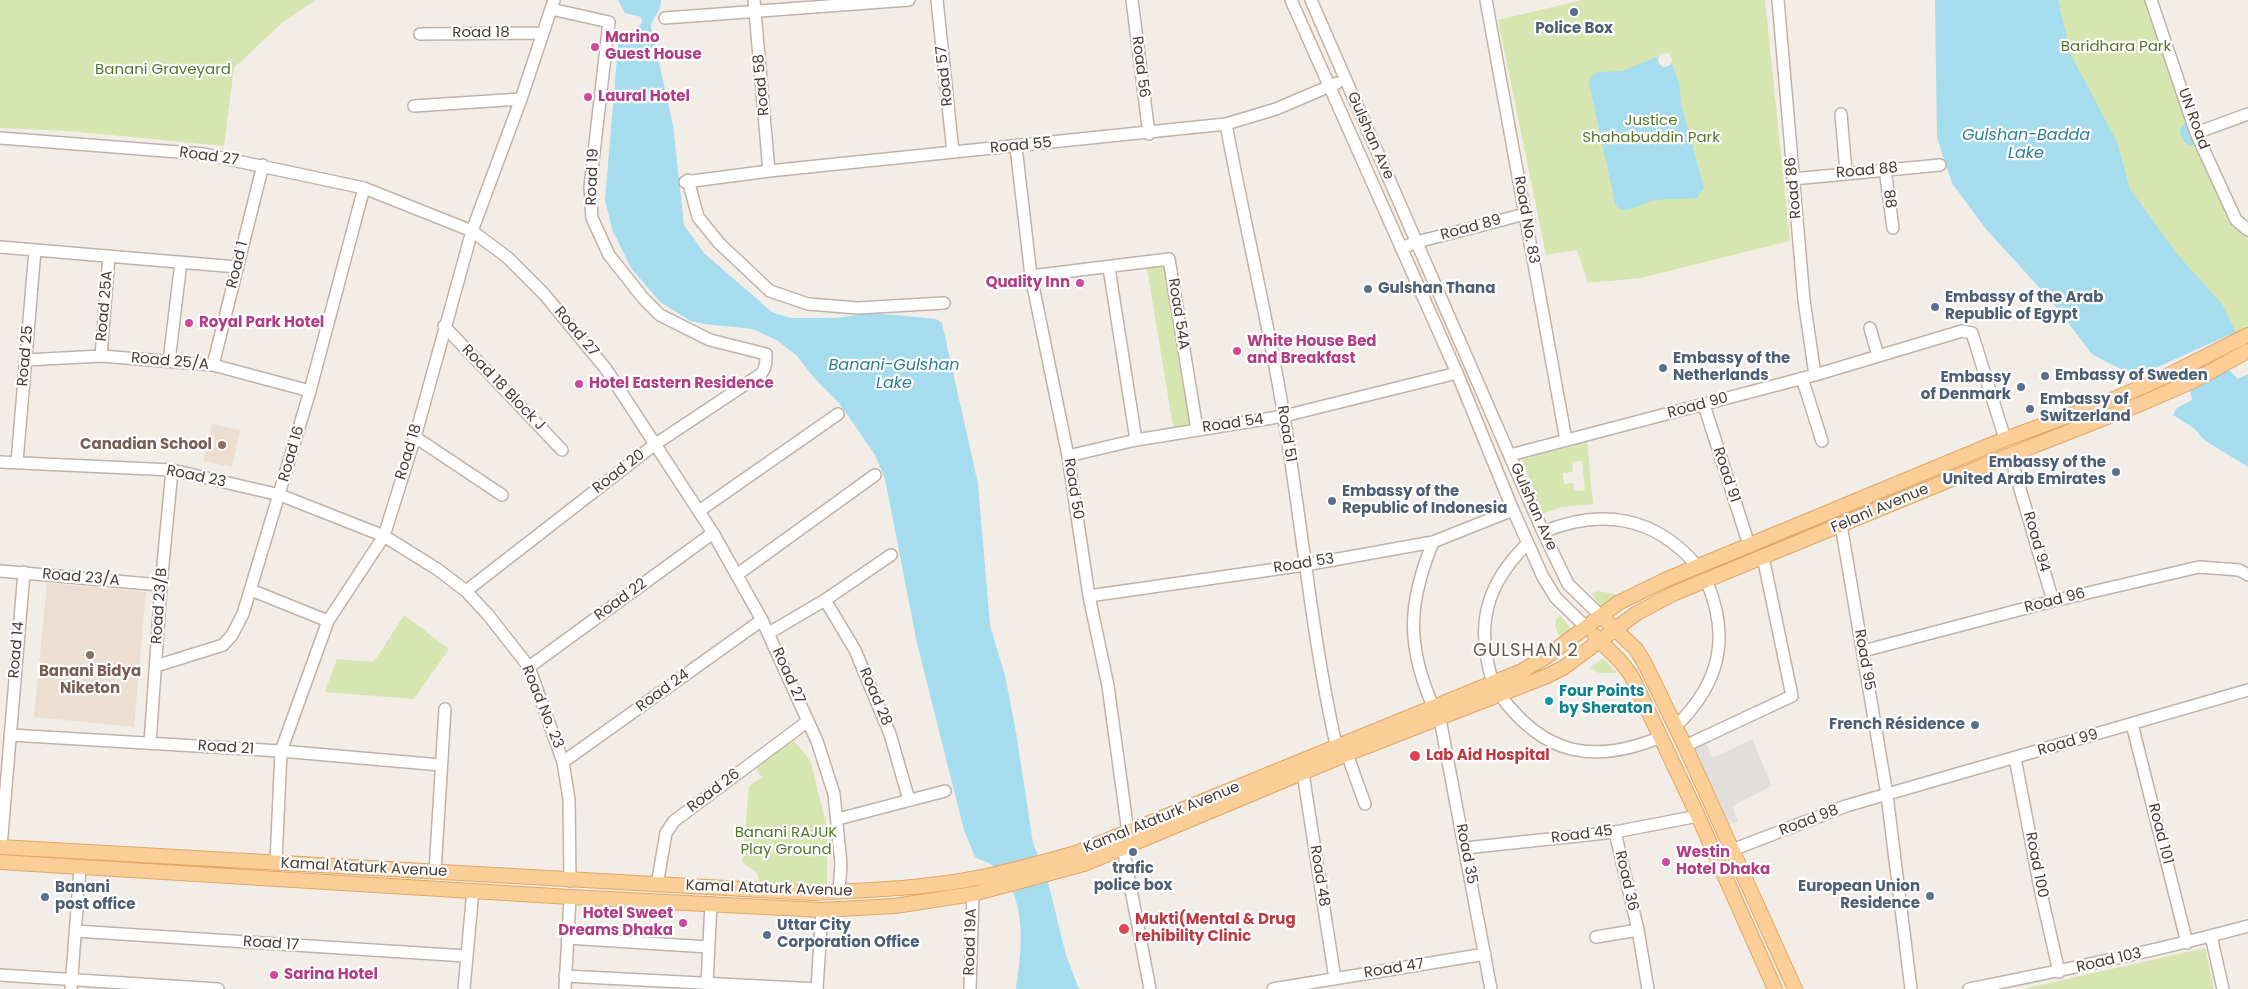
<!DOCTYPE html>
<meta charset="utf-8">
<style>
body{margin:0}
canvas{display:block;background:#f3ede7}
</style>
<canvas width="2248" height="989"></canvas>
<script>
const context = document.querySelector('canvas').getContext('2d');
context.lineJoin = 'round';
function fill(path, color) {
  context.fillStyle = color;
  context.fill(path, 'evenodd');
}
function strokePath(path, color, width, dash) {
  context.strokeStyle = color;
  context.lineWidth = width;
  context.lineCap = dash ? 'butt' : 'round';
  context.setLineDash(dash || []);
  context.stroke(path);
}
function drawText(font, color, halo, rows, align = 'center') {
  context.font = font + ' Poppins,sans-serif';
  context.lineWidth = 4.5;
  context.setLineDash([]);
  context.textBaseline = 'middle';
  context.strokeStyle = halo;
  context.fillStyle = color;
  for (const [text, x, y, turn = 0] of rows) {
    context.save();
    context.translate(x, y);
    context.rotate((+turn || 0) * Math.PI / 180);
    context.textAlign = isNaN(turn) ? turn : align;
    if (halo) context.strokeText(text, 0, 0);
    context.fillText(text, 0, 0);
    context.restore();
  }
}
fill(new Path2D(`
 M212,424L240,430L232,467L203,461Z
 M47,583L146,592L134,727L34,717Z`), '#ecdfd1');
fill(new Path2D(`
 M0,0H315L282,23L234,68L224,146L68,131L0,128Z
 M1582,0H1765L1790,241L1641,278L1588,283L1577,250L1546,255L1498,20Z
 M2056,0H2148L2193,135L2248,235V328L2235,335L2221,308L2176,257L2130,189L2070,58Z
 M1169,259L1197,429L1174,433L1146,262Z
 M1587,441L1593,504L1561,507L1543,514L1522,459ZM1582,461L1585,490L1574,491L1573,483L1564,484L1563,473L1573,472L1572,462Z
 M1598,591L1620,595L1602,608L1592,594Z
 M404,615L449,649L414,699L325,692L337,659L374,662Z
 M1560,615L1572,630L1560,639L1555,625L1556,619Z
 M1603,658L1617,673H1599L1590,668Z
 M794,741L810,760L827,827V886L759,884L758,874L742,862L749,786L762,777L754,767Z
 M2205,948L2214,989H2022Z`), '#d7e6b1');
fill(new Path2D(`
 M1752,739L1772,786L1732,806L1738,821L1726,826L1690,747L1706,743L1713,758Z`), '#e1dedc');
fill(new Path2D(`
 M618,0H661C661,13 652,17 651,27L673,125L684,225L704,253L772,312L790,318H836L873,313L936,319L942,323L978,484L990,625L1005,676L1016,732L1033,843L1048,882L1066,955L1079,989H1016C1022,948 1029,894 992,865C987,861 980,861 975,857L964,830L917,643L885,479L875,455L840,404L815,379L797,356L778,341L753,329L704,324L691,321L660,302L631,268L612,229L605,200L618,46C622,32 637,33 642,22L641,17L625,13Z
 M1935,0H2058L2071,55L2117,142L2130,189L2177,254L2222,304L2236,332L2135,377L2092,354L2048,297L1985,228L1952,183L1937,138Z
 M1662,55L1670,58L1679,83L1681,104L1704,188L1697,198C1679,200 1667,197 1649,202C1640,205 1627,214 1618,208C1614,204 1613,194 1612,189L1589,83L1591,77L1598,72L1622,71Z
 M2189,119L2197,146C2186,146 2180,140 2180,129Z
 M2229,370L2238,379L2248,374V467L2204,440L2195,429L2173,415L2177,408L2192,400L2190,390Z`), '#a5ddee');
fill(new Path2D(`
 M1658 60a7 7 0 1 1 14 0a7 7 0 1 1-14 0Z`), '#f3ede7');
const minor = new Path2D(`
 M754,0L769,171
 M937,0L953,152
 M1132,0L1149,134
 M1291,0L1457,373L1513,510L1543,577L1556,598L1586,627
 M1311,0L1543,532L1568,584L1601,616
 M1486,0L1566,440
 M1778,0L1804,300L1815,375
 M2151,0L2196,133L2236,220L2248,230
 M665,18L909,0
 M420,34L543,33
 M414,106L521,99
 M1841,114L1846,172
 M1226,124C1244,222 1268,319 1284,417C1302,526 1312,637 1336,745
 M2196,133L2248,114
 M0,138L204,154L364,188L472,231L507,257L544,294L606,369L713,533L762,620L817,741L834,794L841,864L839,892
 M1016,147L1031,276L1068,456L1089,596L1108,686L1128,832
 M1885,169L1893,228
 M1793,179L1940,165
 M688,180L698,217L719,243L770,291L808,304L858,308L944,303
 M685,182L769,171L1226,124L1276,109L1337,83
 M0,247L237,267
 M1401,248L1417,242L1525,214
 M1109,268L1136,440
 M1031,276L1169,259L1197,429
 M444,326L562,450
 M1870,328L1878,356
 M101,356L109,256
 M26,360L101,356L213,365L310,391
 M169,361L181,262
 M213,365L263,165
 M1802,378L1822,441
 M1704,405L1749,545
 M415,437L502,495
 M1510,455L1815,375L1962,331L1972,333L2005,439
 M2010,455L2053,601
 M1068,456L1136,440L1284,416L1457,373
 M0,462L172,470L280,495L384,536L437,569L466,591L489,616L529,667L563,762L569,799L570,881
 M17,462L35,250
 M699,511L838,414
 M1841,525L1887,795L1911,989
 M1543,532C1601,508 1655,516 1697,566
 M0,571L161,585
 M738,574L875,475
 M251,590L328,621
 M466,591L654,445L761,374C766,368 766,362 766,354L710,340L660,315L643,298L609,255L592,218L590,187L609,22L551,9
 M1089,596L1305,565L1433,542L1513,510
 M825,600L855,650L890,734L909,800
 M769,633L825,600L891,555
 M1863,651L2053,601L2199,567L2239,570L2248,575
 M156,666L223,645L232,635L243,614L310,391L364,188
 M529,667L713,533
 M1493,683C1475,626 1485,585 1528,543
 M1500,695C1544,755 1593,765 1661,737
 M1433,706C1406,645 1408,603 1433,542
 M1440,719L1491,989
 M2132,724L2187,943
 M1676,726C1720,683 1731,637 1706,580
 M10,735L281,751L441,765
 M150,743L161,585L172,470
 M1685,746L1792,696L1763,557
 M1347,754L1365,804
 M2015,758L2041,893L2059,972
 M563,762L762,620
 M1303,773L1335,979
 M838,819L945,791
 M1615,832L1638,930L1648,989
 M1,847L24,572
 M1123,848L1150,989
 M1465,848L1615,832L1698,816
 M1732,850L1846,806L2248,690
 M276,863L281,751L328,621L384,536L415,437L472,231L521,99L554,0
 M435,872L445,709
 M657,885L666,833L674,821L808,721
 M75,931L466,956
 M2211,936L2223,989
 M1596,937L1638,930
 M568,938L708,947
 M0,975L218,989
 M565,976L817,989
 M707,984L711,903
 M71,989L80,868
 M464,989L473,890
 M565,989L570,897
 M817,989L822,910
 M970,989L973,894
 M1273,989L1485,954
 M1969,989C2063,970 2156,951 2248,926`);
const major = new Path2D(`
 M1601,616L1636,649L1644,662L1685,746L1795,989
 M1595,636L1620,661L1631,675L1698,816L1775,989
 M0,847L814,893C865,890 915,889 966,880C1003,874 1040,863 1076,853L1522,671L1546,657L1618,603L1665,580L2005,439L2114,399L2171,374L2248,335
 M0,862L570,897L822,910L895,906L973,894L1084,864L1347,754L1547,676L1563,668L1637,613L1675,593L2010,455L2143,403L2193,381L2248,351`);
strokePath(minor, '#beb3aa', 14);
strokePath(major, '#e0a767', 16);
strokePath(minor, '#fff', 11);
strokePath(major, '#fbcd97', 14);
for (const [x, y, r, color] of [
 [1574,12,5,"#5c6f8a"],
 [595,47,5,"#d1479c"],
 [588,97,5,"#d1479c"],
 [1080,283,5,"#d1479c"],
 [1368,289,5,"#5c6f8a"],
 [1935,307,5,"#5c6f8a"],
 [189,323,5,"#d1479c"],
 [1237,351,5,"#d1479c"],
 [1663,368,5,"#5c6f8a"],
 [2045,376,5,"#5c6f8a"],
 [579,384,5,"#d1479c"],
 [2021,387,5,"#5c6f8a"],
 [2030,409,5,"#5c6f8a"],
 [222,445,5,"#8d6e63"],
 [2116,472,5,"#5c6f8a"],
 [1332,501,5,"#5c6f8a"],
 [90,655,5,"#8d6e63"],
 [1549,701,5,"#0f9aa8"],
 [1975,725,5,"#5c6f8a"],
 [1415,756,6,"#e0444e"],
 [1133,852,5,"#5c6f8a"],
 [1666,862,5,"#d1479c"],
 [1930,896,5,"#5c6f8a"],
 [45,897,5,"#5c6f8a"],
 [683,923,5,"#d1479c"],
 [1124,929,6,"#e0444e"],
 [767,935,5,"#5c6f8a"],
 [274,975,5,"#d1479c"]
]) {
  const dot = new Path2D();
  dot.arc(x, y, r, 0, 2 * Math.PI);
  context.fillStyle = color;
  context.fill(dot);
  strokePath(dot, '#fff', 2);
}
drawText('bold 15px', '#4e5e75', '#fff', [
 ["Police Box",1574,29,"center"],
 ["Gulshan Thana",1378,289],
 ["Embassy of the Arab",1945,298],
 ["Republic of Egypt",1945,315],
 ["Embassy of the",1673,359],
 ["Netherlands",1673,376],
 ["Embassy of Sweden",2055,376],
 ["Embassy",2011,378,"right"],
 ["of Denmark",2011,395,"right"],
 ["Embassy of",2040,400],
 ["Switzerland",2040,417],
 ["Embassy of the",2106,463,"right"],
 ["United Arab Emirates",2106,480,"right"],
 ["Embassy of the",1342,492],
 ["Republic of Indonesia",1342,509],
 ["French Résidence",1965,725,"right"],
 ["trafic",1133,869,"center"],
 ["police box",1133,886,"center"],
 ["European Union",1920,887,"right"],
 ["Residence",1920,904,"right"],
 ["Banani",55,888],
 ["post office",55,905],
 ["Uttar City",777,926],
 ["Corporation Office",777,943]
], 'left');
drawText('15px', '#463d36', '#fff', [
 ["Road 18",481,33],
 ["Road 56",1140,67,83],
 ["Road 57",945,76,-96],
 ["Road 58",762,85,-95],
 ["UN Road",2193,119,70],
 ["Gulshan Ave",1370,136,66],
 ["Road 55",1021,146,-5],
 ["Road 27",209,157,8],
 ["Road 88",1867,171,-5],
 ["Road 19",593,177,-88],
 ["Road 86",1794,188,-95],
 ["88",1889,199,82],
 ["Road No. 83",1526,220,80],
 ["Road 89",1471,228,-15],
 ["Road 1",238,265,-76],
 ["Road 25A",105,306,-85],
 ["Road 54A",1178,314,81],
 ["Road 27",576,332,50],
 ["Road 25",26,356,-85],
 ["Road 25/A",170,362,5],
 ["Road 18 Block J",503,388,46],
 ["Road 90",1698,406,-15],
 ["Road 54",1233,424,-8],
 ["Road 51",1286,434,81],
 ["Road 18",409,452,-73],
 ["Road 16",292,454,-74],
 ["Road 20",619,472,-38],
 ["Road 91",1726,475,72],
 ["Road 23",196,477,12],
 ["Road 50",1073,489,81],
 ["Gulshan Ave",1533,507,66],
 ["Felani Avenue",1880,509,-23],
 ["Road 94",2036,542,74],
 ["Road 53",1304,564,-9],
 ["Road 23/A",81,578,5],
 ["Road 22",621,600,-36],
 ["Road 96",2055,601,-14],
 ["Road 23/B",160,606,-86],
 ["Road 14",17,650,-85],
 ["Road 95",1864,660,80],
 ["Road 27",788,676,66],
 ["Road 24",663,691,-36],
 ["Road 28",875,697,67],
 ["Road No. 23",542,707,68],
 ["Road 99",2068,743,-16],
 ["Road 21",226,748,4],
 ["Road 26",714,791,-37],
 ["Kamal Ataturk Avenue",1162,818,-22],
 ["Road 98",1809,821,-21],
 ["Road 101",2160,834,76],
 ["Road 45",1582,835,-7],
 ["Road 35",1466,854,79],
 ["Road 100",2036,865,79],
 ["Kamal Ataturk Avenue",364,868,3],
 ["Road 48",1319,876,81],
 ["Road 36",1626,881,77],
 ["Kamal Ataturk Avenue",769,889,2],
 ["Road 19A",971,942,-88],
 ["Road 17",271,944,4],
 ["Road 103",2109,961,-13],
 ["Road 47",1394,969,-9]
]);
drawText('bold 15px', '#b23c85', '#fff', [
 ["Marino",605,38],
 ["Guest House",605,55],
 ["Laural Hotel",598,97],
 ["Quality Inn",1070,283,"right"],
 ["Royal Park Hotel",199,323],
 ["White House Bed",1247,342],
 ["and Breakfast",1247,359],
 ["Hotel Eastern Residence",589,384],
 ["Westin",1676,853],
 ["Hotel Dhaka",1676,870],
 ["Hotel Sweet",673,914,"right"],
 ["Dreams Dhaka",673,931,"right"],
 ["Sarina Hotel",284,975]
], 'left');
drawText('15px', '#54762b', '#fff', [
 ["Baridhara Park",2116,47],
 ["Banani Graveyard",163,70],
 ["Justice",1651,121],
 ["Shahabuddin Park",1651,138],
 ["Banani RAJUK",786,833],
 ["Play Ground",786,850]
]);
drawText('bold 15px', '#785e54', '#fff', [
 ["Canadian School",212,445],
 ["Banani Bidya",90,672,"center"],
 ["Niketon",90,689,"center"]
], 'right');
drawText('bold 15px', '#0d838f', '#fff', [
 ["Four Points",1559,692],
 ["by Sheraton",1559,709]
], 'left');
drawText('bold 15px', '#be3a42', '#fff', [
 ["Lab Aid Hospital",1426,756],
 ["Mukti(Mental & Drug",1135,920],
 ["rehibility Clinic",1135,937]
], 'left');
drawText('italic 16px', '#2d7d97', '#fff', [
 ["Gulshan-Badda",2026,136],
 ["Lake",2026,154],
 ["Banani-Gulshan",894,366],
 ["Lake",894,384]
]);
context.letterSpacing = '1px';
drawText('18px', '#68594e', '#fff', [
 ["GULSHAN 2",1526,651]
]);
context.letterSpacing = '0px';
</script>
